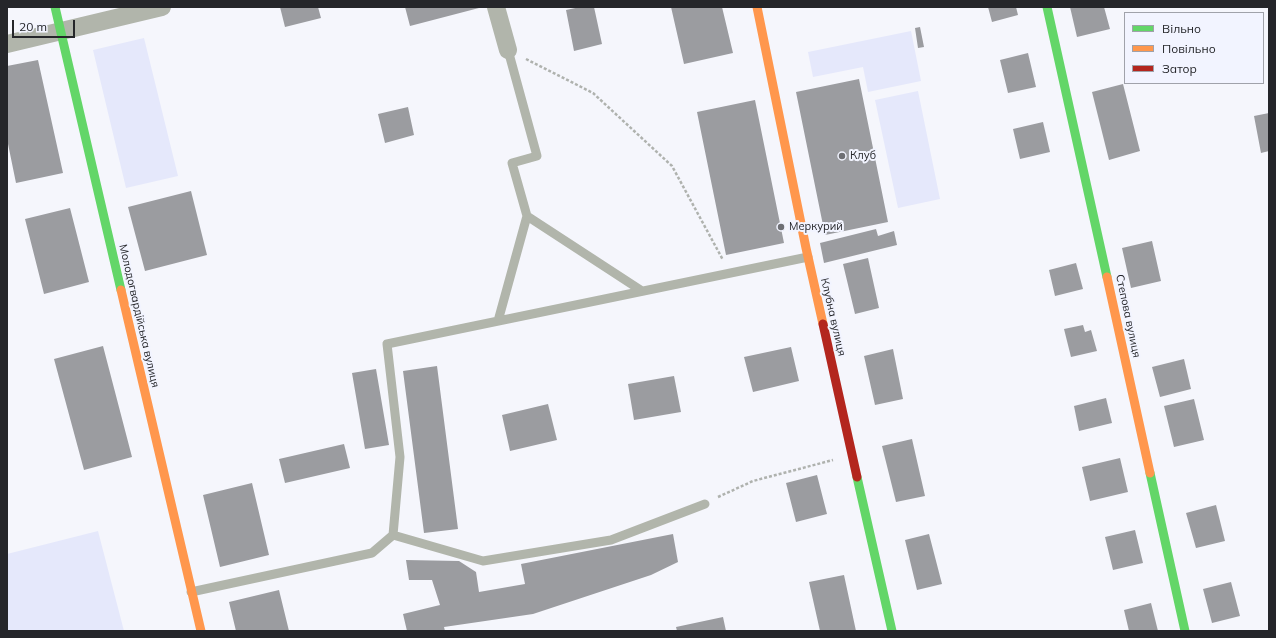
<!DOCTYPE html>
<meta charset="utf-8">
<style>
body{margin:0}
#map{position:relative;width:1276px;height:638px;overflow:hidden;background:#f5f6fc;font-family:Mulish,sans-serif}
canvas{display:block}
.frame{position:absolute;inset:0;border:8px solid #25262a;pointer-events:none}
.legend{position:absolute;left:1124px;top:12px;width:140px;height:72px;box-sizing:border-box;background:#f2f4ff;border:1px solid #a0a2aa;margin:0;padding:5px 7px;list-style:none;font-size:12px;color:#25262a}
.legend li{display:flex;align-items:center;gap:8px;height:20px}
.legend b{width:20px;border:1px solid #a0a2aa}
.scale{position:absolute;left:12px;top:20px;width:63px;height:18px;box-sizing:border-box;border:2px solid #25262a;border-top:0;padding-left:5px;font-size:12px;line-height:14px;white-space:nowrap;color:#25262a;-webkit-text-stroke:3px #f2f4ff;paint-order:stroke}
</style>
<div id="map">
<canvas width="1276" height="638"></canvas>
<div class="frame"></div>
<ul class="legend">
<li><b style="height:5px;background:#63d668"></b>Вільно</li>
<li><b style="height:5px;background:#ff974d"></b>Повільно</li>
<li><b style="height:5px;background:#b3261e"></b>Затор</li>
</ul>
<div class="scale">20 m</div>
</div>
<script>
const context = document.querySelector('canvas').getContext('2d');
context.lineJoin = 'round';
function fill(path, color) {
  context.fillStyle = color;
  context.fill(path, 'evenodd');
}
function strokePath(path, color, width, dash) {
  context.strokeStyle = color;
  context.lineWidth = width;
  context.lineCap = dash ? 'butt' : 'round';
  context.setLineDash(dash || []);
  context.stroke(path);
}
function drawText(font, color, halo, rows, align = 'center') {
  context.font = font + ' Mulish,sans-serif';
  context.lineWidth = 4;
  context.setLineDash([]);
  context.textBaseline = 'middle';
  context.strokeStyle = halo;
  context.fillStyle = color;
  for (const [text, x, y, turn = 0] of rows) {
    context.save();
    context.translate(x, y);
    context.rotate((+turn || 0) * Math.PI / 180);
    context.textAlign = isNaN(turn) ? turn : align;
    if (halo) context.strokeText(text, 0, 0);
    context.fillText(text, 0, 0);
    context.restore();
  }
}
fill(new Path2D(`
 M911,31L921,81L868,92L863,67L813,77L808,52Z
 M144,38L178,176L126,188L93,50Z
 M918,91L940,199L898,208L875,100Z
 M98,531L124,631H7V554Z`), '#e5e8fb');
fill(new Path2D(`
 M280,7H318L321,18L285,27Z
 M405,7H479V8L410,26Z
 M580,7H594L602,44L574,51L566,10Z
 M671,7H722L733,53L684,64Z
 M988,7H1016L1018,15L992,22Z
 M1070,7H1104L1110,29L1077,37Z
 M920,27L924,47L918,48L915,28Z
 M1028,53L1036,87L1008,93L1000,60Z
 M38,60L63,173L16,183L7,139V66Z
 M859,79L888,222L825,235L796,92Z
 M1123,84L1140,151L1109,160L1092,92Z
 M755,100L784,243L726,255L697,112Z
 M408,107L414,135L385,143L378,114Z
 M1269,113V151L1261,153L1254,116Z
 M1043,122L1050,152L1020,159L1013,129Z
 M191,191L207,255L145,271L128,207Z
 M70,208L89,282L44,294L25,219Z
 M876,229L878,236L894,231L897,245L824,263L820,243Z
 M1152,241L1161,281L1131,288L1122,248Z
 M868,258L879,308L855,314L843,264Z
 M1076,263L1083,289L1055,296L1049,270Z
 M1083,325L1085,332L1091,330L1097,351L1071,357L1064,329Z
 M103,346L132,457L84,470L54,359Z
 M791,347L799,381L753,392L744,357Z
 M893,349L903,399L875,405L864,356Z
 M1184,359L1191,389L1160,397L1152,367Z
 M437,366L458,529L424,533L403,371Z
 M376,369L389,445L365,449L352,373Z
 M674,376L681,412L634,420L628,384Z
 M1106,398L1112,423L1079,431L1074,406Z
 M1194,399L1204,440L1174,447L1164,406Z
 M548,404L557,440L510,451L502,415Z
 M912,439L925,496L896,502L882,446Z
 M344,444L350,468L285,483L279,459Z
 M1120,458L1128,492L1090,501L1082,467Z
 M817,475L827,514L796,522L786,483Z
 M252,483L269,555L220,567L203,495Z
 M1216,505L1225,541L1196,548L1186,513Z
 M1135,530L1143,563L1113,570L1105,537Z
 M673,534L678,562L651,575L533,614L444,627L445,631H407L403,614L440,605L432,580H409L406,560L459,561L476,572L479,592L525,584L521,564Z
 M929,534L942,584L917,590L905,540Z
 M844,575L856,631H820L809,582Z
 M1231,582L1240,616L1212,623L1203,589Z
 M279,590L289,631H236L229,602Z
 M1151,603L1158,631H1129L1124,610Z
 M723,617L726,631H677L676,627Z`), '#9b9ca0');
strokePath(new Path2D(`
 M526,59L593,93L672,166L723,260
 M718,497L753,481L833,460`), '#afb2ae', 2.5, [3, 2]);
strokePath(new Path2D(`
 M527,216L642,291
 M498,321L527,216L512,163L537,156L508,50
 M393,535L400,457L387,344L808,257
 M191,592L372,553L393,535L483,561L611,540L705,504`), '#b1b5ab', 9);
strokePath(new Path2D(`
 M496,7L508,50
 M7,44L162,7`), '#b1b5ab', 18);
strokePath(new Path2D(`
 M55,7L121,290
 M1047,7L1107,277
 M1150,473L1185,631
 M857,477L892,631`), '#63d668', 9);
strokePath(new Path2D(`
 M757,7L806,248L823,324
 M1107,277L1150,473
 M121,290L201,631`), '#ff974d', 9);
strokePath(new Path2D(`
 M823,324L857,477`), '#b3261e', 9);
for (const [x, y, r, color] of [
 [842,156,4,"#6e6f74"],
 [781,227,4,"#6e6f74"]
]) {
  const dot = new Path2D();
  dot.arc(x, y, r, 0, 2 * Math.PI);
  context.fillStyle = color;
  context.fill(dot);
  strokePath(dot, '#f2f4ff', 1.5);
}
drawText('11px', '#25262a', '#f2f4ff', [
 ["Клуб",850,156],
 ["Меркурий",789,227]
], 'left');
drawText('11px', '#25262a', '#f2f4ff', [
 ["Молодогвардійська вулиця",139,316,77],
 ["Степова вулиця",1128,316,78],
 ["Клубна вулиця",833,317,77]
]);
</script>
